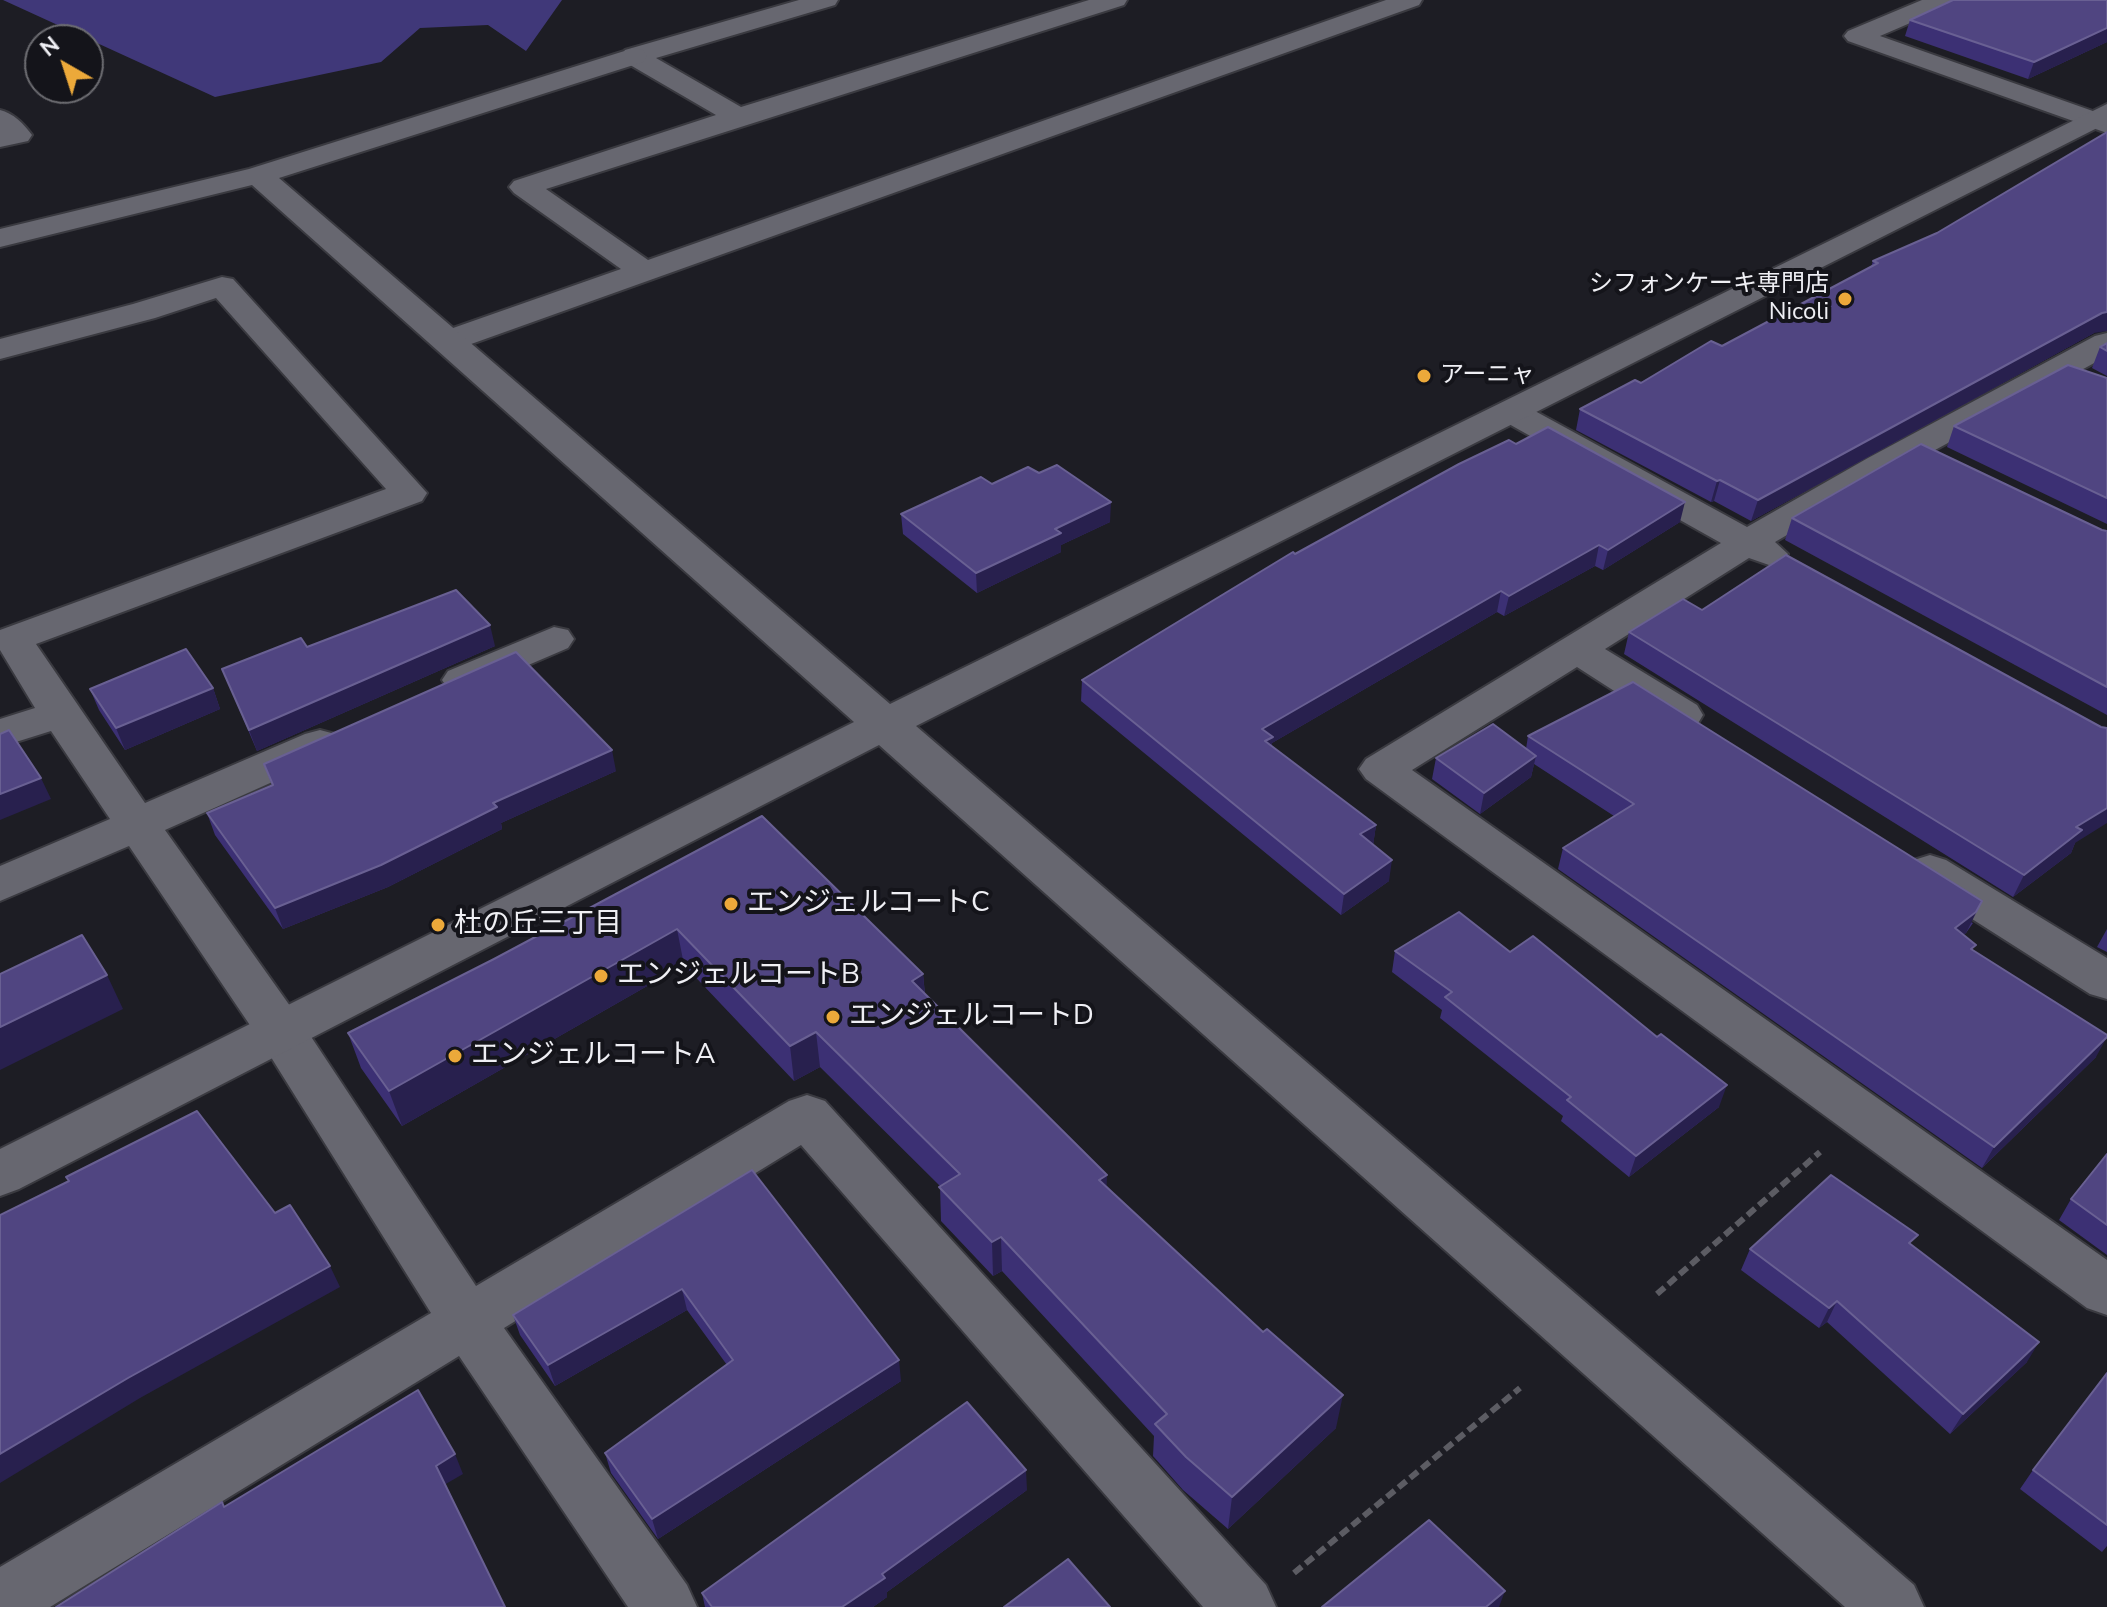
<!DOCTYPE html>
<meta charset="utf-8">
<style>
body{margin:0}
#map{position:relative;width:2107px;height:1607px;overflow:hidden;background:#1d1d24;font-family:"Nunito Sans",sans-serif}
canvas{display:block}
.north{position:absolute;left:24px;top:24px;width:80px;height:80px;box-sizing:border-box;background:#14141a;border:2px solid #6c6c71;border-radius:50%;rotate:321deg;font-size:22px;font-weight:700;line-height:32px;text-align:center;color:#efeff4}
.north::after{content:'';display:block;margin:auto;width:28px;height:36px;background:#eca93a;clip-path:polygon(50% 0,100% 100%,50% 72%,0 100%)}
</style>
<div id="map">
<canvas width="2107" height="1607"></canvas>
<div class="north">N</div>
</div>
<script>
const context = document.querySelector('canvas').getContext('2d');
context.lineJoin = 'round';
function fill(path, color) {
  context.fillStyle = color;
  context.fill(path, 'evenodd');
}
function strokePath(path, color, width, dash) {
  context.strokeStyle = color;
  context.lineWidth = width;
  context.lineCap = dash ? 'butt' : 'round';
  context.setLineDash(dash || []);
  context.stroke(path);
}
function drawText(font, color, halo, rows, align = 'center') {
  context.font = font + ' "Nunito Sans","Noto Sans JP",sans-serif';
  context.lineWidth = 8;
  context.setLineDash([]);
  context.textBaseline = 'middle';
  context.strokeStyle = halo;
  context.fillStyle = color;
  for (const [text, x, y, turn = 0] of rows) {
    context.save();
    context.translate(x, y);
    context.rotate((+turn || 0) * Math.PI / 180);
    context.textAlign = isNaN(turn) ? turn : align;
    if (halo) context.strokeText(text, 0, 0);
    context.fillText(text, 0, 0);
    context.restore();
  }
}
fill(new Path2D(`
 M3,0H562L526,51L488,25L420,28L381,62L215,97Z`), '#403879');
const minor = new Path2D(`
 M799,0H838L835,5L656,58L741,107L1089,0H1127L1124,5L546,189L648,260L1386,0H1422L1419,5L460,348L448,351L436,348L432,341L436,334L621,269L514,193L509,187L514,181L716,115L625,62L621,56L625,50Z
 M1922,0H1955L1952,5L1880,36L2107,116V133L1848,41L1844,36L1848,31Z
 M0,110C13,113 24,124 32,135L28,141L0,147Z
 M222,277L233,279L427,493L422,501L36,644L145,803L305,734L320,730L335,734L341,744L335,754L165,830L300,1020L476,1286L789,1101L807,1095L825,1101L1266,1585L1276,1607H1203L801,1145L504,1328L687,1585L697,1607H628L459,1356L50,1607H0V1567L431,1313L264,1046L129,846L0,901V866L110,819L51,731L0,747V719L35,708L0,650V630L386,489L216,298L155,318L0,359V339L133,304Z
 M2107,333V356L1893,473L1775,542L1788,554L1782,562L1769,565L1749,558L1605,649L1697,705L1703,715L1697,725L1682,729L1667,725L1577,667L1412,770L2107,1260V1315L2087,1308L1366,779L1359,769L1366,759L1721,543L1500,419L1495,412L1500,405L1512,402L1524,405L1747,527L1868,458L2095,336Z
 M554,627L568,630L574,639L568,648L463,693L448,689L442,680L448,671Z
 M1930,855L1946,860L2107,958V999L2090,994L1914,882L1907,871L1914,860Z`);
const tertiary = new Path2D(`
 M634,48L643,50L647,56L643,62L279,178L890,704L2107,104V123L916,726L1914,1585L1924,1607H1845L879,745L19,1189L0,1196V1149L854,722L252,185L0,247V229L249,169Z`);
strokePath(minor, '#3a3a40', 4);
strokePath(tertiary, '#3a3a40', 4);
strokePath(new Path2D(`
 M1657,1294L1820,1152
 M1294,1573L1520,1388`), '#5c5c63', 6, [10, 5]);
fill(minor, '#676770');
fill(tertiary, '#676770');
fill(new Path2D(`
 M2107,0V42L2028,79L1905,36L1910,20Z
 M1873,261L2094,333L1751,521L1714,501L1711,502L1576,430L1580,409L1722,346L1871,267Z
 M2107,343V376L2092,368L2100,347Z
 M2107,378V524L1947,447L1954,426Z
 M992,484L1110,522L1061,545V552L977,593L903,534L901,514Z
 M1792,518L2107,531V715L1785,540Z
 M1680,522L1603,570L1595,566L1504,616L1497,612L1272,743V746L1376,825L1373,845L1389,881L1341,915L1081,701L1082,680L1295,554Z
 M1702,610L2101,727L2075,843L2071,853L2013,897L1624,654L1629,632Z
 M495,646L257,751L222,669L307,647Z
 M213,688L220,709L125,750L99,710L90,689Z
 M1528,736L1973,923L1966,933L1963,935L1973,951L2096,1057L1982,1168L1558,869L1563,848L1614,816L1534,764L1531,777L1480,814L1432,779L1436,758L1526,749Z
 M264,764L616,771L501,823L502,829L388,887L283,929L215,835L207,813L272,785Z
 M762,816L923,974L925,994L1336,1428L1228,1529L1183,1490L1153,1456L1154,1436L1002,1271L993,1276L941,1221L940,1186L820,1067L794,1081L684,965L402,1126L361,1068L348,1033L494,959Z
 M2107,929V952L2097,947Z
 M1395,951L1510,952L1719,1107L1629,1177L1561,1121L1563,1116L1440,1018L1442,1010L1392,972Z
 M2107,1154V1255L2059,1220L2071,1199Z
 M752,1170L901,1381L658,1539L611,1473L605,1453L727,1365L687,1310L555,1386L520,1335L513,1315Z
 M1913,1246L2027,1362L1950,1434L1827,1322L1819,1328L1741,1270L1750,1249Z
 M2107,1373V1546L2102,1552L2020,1489L2033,1470Z
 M1027,1490L887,1592V1597L873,1607H705L702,1593Z`), '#3c3074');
fill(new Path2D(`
 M2107,28V42L2028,79L2034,62Z
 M2107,312V331L2094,333L1751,521L1758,500L2102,313Z
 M1720,480L1714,501L1711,502L1717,481Z
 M1111,502L1110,522L1061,545V552L977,593L976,573L1055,529Z
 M1685,502L1680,522L1603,570L1608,550Z
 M1599,545L1595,566L1504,616L1509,596Z
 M1501,591L1497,612L1272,743L1271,758L1262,729Z
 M490,625L495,646L257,751L249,730Z
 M213,688L220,709L125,750L116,728Z
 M612,750L616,771L501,823L502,829L388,887L283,929L275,908L493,803Z
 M1536,756L1531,777L1480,814L1484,793Z
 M41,778L51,799L0,820V794Z
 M2107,808V823L2075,843L2071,853L2013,897L2024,875L2076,827Z
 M1376,825L1373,846L1360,834Z
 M1392,860L1389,881L1341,915L1344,894Z
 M1982,901L1966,933L1945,950L1955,928Z
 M677,929L684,965L402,1126L389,1091Z
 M923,974L926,1009L912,981Z
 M107,975L123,1009L0,1070V1027Z
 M816,1032L820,1067L794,1081L790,1046Z
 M2107,1037L2096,1057L1982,1168L1994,1147Z
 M1727,1085L1719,1107L1629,1177L1636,1156Z
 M1107,1175L1106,1210L1099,1180Z
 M1001,1237L1002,1271L993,1276L992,1242Z
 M330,1266L340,1287L140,1398L0,1483V1454L128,1378Z
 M682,1289L687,1310L555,1386L548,1365Z
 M1837,1301L1827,1322L1819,1328L1829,1308Z
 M2039,1342L2027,1362L1950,1434L1963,1414Z
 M899,1360L901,1381L658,1539L652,1519Z
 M1343,1395L1336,1428L1228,1529L1232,1497Z
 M455,1454L463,1474L444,1485L436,1466Z
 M1026,1470L1027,1490L887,1592V1597L873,1607H842L882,1574Z
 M1505,1591L1499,1607H1486Z`), '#28204e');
const building = new Path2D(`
 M1953,0H2107V28L2034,62L1910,20Z
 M2107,132V312L2102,313L1758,500L1720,480L1717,481L1580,409L1635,380L1641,383L1711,341L1722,346L1878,263L1873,261L1937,233Z
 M2107,343V351L2100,347Z
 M2068,365L2107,378V498L1954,426Z
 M1548,427L1685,502L1608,550L1599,545L1509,596L1501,591L1262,729L1273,737L1265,741L1376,825L1360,834L1392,860L1344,894L1082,680L1293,552L1295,554L1459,464L1509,440L1516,444Z
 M1921,444L2102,530L2107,531V687L1792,518Z
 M1057,465L1111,502L1055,529L1061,533L976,573L901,514L981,477L992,484L1028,467L1039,473Z
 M1786,555L2101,727L2107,728V808L2076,827L2082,830L2024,875L1629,632L1683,599L1702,610Z
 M456,590L490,625L249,730L222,669L301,638L307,647Z
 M186,649L213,688L116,728L90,689Z
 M516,652L612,750L493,803L497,807L381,865L275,908L207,813L273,785L264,764Z
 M1633,682L1982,901L1976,912L1955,928L1976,945L1971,949L2107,1035V1037L1994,1147L1563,848L1634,804L1528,736Z
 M1493,724L1536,756L1484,793L1436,758Z
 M9,730L41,778L0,794V734Z
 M762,816L923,974L912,981L1107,1175L1099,1180L1263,1332L1267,1329L1343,1395L1232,1497L1186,1457L1155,1424L1167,1414L1001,1237L992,1242L939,1187L960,1174L816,1032L790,1046L677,929L389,1091L348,1033L494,959Z
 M1459,912L1510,952L1533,936L1657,1037L1661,1034L1727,1085L1636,1156L1567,1100L1571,1097L1445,997L1452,992L1395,951Z
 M82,935L107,975L0,1027V974Z
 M197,1111L275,1213L290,1205L330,1266L128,1378L0,1454V1215L69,1181L66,1177Z
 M2107,1154V1225L2071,1199Z
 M752,1170L899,1360L652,1519L605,1453L733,1360L682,1289L548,1365L513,1315Z
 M1831,1175L1918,1235L1909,1243L2039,1342L1963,1414L1837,1301L1829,1308L1750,1249Z
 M2107,1373V1525L2033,1470Z
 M418,1390L455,1454L436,1466L505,1607H56L222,1502L224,1507Z
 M967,1402L1026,1470L882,1574L885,1578L842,1607H712L702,1593Z
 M1429,1520L1505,1591L1486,1607H1322Z
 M1068,1559L1110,1607H1004Z`);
fill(building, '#504581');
strokePath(building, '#696093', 2);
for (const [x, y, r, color] of [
 [1845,299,8,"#eca93a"],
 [1424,376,8,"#eca93a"],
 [731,904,8,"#eca93a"],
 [438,925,8,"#eca93a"],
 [601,976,8,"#eca93a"],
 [833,1017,8,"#eca93a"],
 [455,1056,8,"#eca93a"]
]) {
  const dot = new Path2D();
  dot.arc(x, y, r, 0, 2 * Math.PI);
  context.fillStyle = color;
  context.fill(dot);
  strokePath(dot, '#14141a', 3);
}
drawText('24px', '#efeff4', '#14141a', [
 ["シフォンケーキ専門店",1829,285],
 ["Nicoli",1829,313],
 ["アーニャ",1440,376,"left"]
], 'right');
drawText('28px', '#efeff4', '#14141a', [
 ["エンジェルコートC",747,904],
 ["杜の丘三丁目",454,925],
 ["エンジェルコートB",617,976],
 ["エンジェルコートD",849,1017],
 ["エンジェルコートA",471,1056]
], 'left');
</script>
